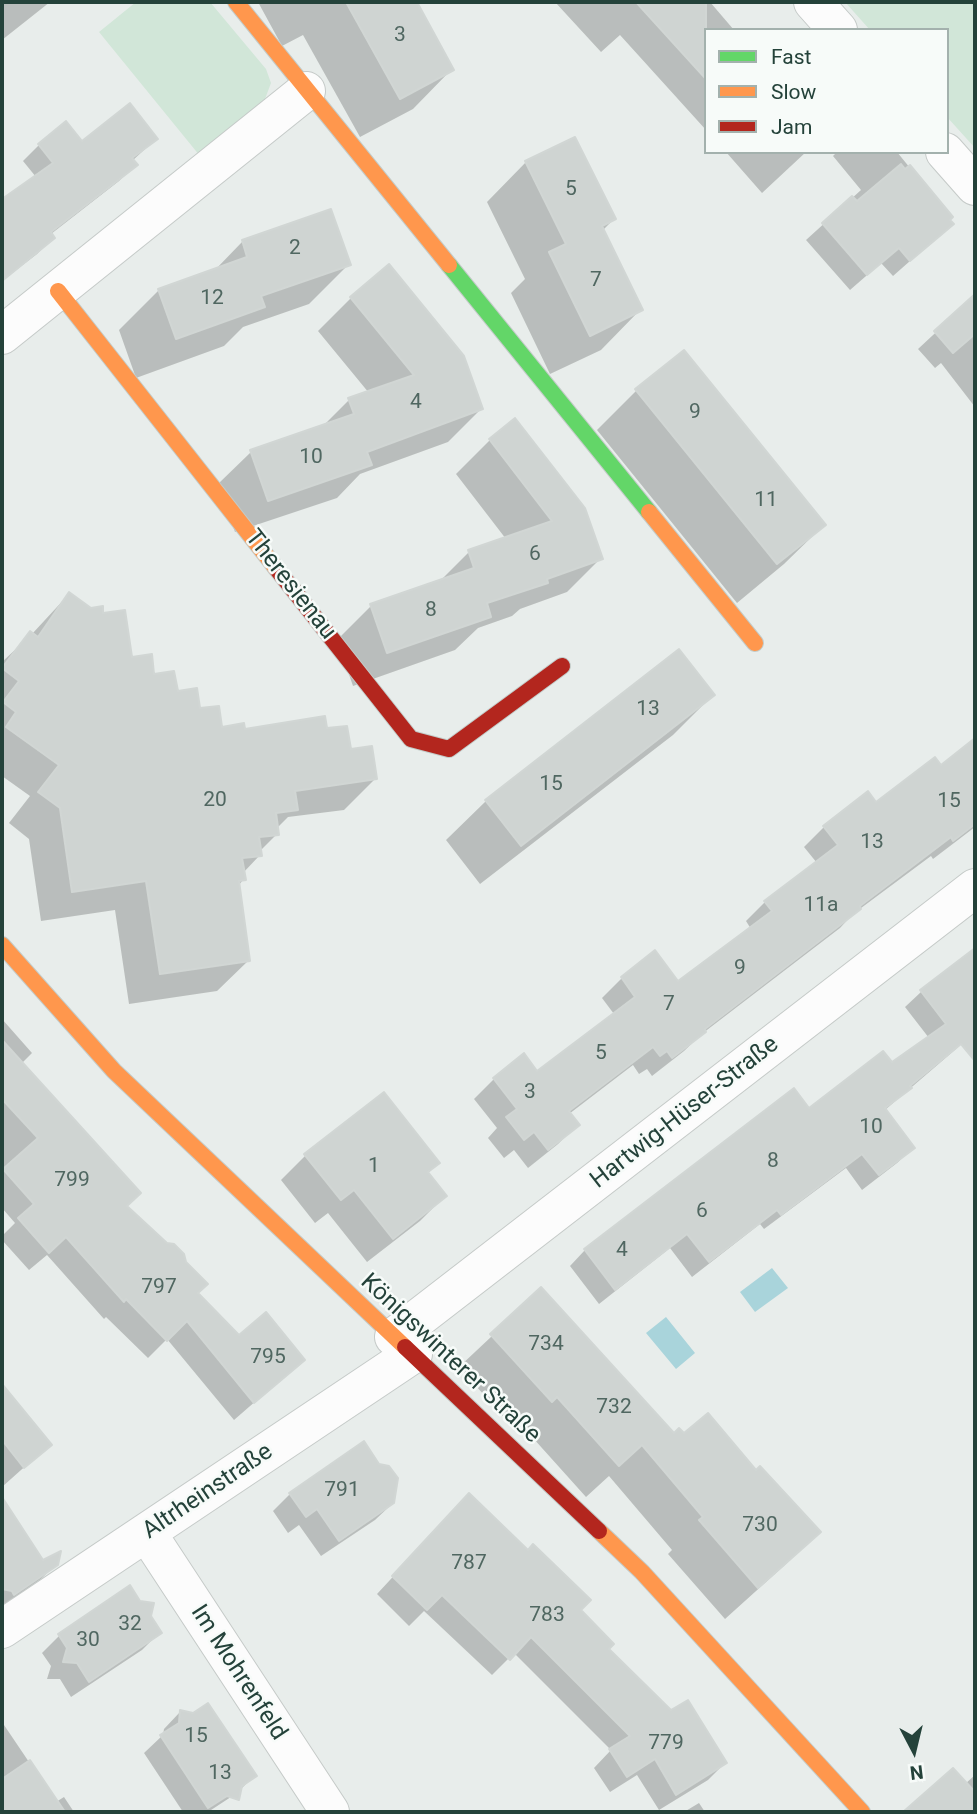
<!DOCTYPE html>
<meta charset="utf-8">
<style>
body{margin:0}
#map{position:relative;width:977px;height:1814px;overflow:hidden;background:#e8edeb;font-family:Roboto,sans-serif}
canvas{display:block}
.frame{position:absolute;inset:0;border:4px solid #24423a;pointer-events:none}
.legend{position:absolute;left:704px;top:28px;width:245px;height:126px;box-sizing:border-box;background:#f7fbf9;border:2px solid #a3b1ad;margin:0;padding:9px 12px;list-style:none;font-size:21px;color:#24423a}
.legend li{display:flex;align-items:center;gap:14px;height:35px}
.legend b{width:35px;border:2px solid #a3b1ad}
.north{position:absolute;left:879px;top:1716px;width:70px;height:70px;-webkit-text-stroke:5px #f7fbf9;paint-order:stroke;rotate:173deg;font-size:19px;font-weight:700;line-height:28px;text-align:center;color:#24423a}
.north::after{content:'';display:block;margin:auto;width:24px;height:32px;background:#24423a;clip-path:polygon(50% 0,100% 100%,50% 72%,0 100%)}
</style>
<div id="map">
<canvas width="977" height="1814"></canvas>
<div class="frame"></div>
<ul class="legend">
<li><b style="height:9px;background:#63d668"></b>Fast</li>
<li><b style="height:9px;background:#ff974d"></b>Slow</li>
<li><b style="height:9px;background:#b3261e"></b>Jam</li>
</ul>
<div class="north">N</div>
</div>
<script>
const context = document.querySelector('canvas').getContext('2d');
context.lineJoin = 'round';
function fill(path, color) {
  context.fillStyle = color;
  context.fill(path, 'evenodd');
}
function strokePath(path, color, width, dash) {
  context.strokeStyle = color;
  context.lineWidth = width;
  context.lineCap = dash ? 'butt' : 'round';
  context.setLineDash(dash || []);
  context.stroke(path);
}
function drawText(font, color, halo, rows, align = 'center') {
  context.font = font + ' Roboto,sans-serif';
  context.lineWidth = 5;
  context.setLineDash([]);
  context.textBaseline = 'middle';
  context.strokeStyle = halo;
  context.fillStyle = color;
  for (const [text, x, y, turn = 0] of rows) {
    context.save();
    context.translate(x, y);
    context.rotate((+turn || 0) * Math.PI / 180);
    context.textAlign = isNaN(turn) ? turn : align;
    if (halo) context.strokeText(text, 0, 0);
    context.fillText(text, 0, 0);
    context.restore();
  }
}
fill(new Path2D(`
 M136,2H210L266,69L271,83L262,107L200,156L99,32Z
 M845,2H975V148L947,117V30H870Z`), '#d1e6d8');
fill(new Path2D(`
 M772,1268L788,1288L755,1312L740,1292Z
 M666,1317L695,1353L676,1369L646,1333Z`), '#a9d4db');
fill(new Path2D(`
 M2,2H50L2,40Z
 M258,2H415L452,69L413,109L360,137L303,35L282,46Z
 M555,2H710L734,30H706V130L620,35L601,52Z
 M156,139L132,161L135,165L119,181L51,234L53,238L37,254L2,281V201L36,177L23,161L39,145Z
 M726,152H806L762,193Z
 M837,152H897L950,217L948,220L952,224L893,276L881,263L850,290L806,240L861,190L833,156Z
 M526,162L614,219L602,231L640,310L601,350L550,374L511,293L525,279L487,202Z
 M330,211L349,264L309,304L243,327L224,346L136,378L119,330L159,290L214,271L242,242Z
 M389,267L481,409L448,442L360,474L337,498L235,532L218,484L251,452L322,427L349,400L369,393L318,331L351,298Z
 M975,296V407L941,363L935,368L918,349Z
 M636,391L824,525L784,564L737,603L597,430Z
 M515,421L601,558L567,592L520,609L512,616L478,628L455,650L353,686L337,640L371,606L439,582L469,552L506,539L456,474L490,440Z
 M69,594L101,615L130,659L220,729L325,730L350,751L375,779L344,810L288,817L276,829L277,834L260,851V855L243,873L244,879L238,886L248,961L217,991L129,1004L115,910L41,921L29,839L9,823L30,796L2,776V662L32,634Z
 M679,652L713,695L673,735L480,884L446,840L486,801Z
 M974,741L975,827L933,859L931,856L853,914L840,928L703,1033L684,1051L652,1076L647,1069L639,1074L633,1065L569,1114L577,1125L558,1144L528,1168L514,1150L504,1158L488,1138L497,1128L474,1099L494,1079L524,1056L537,1073L614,1014L602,998L622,978L654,952L678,984L751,929L746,921L765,902L817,863L804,847L824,827L868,794L876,804L941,767Z
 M975,950V1029L956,1049L885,1110L913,1148L897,1163L862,1190L846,1168L764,1229L760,1224L692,1277L670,1248L599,1304L570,1266L585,1250L809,1111L892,1065L929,1038L905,1007L921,992Z
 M2,1019L32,1053L21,1064L125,1206L196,1293L239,1337L303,1360L234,1420L167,1339L148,1358L106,1317L104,1319L47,1255L29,1270L2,1240V1236L15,1223L2,1208Z
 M305,1156L438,1163L427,1174L445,1196L420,1221L367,1262L328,1213L315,1223L281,1180Z
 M541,1290L673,1436H684L756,1473L819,1532L786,1564L725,1619L668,1554L672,1550L609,1476L586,1497L524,1428L518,1433L459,1367Z
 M2,1387L49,1445L2,1487Z
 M290,1494L393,1503L375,1520L321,1556L299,1525L288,1533L273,1511Z
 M2,1501L42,1563L56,1564L41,1579L2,1606Z
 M452,1513L578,1610L606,1649L725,1763L708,1780L659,1810L637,1775L610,1792L594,1768L611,1750L514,1653L492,1675L424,1611L409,1626L377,1594Z
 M129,1588L159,1633L142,1650L71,1697L60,1679H47L51,1666L42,1653L59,1636Z
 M180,1712L254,1776L237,1793L208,1812H183L144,1753L163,1735L164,1729Z
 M2,1722L56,1802L64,1797L74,1812H2Z
 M952,1770L965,1784L975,1775V1812H906Z
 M699,1803L705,1812H684Z`), '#0003');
const building = new Path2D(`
 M346,2H417L454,70L400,99Z
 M636,2H706V79Z
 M130,103L158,139L132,158L138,165L51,232L55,238L2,281V199L53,163L38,144L66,121L82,141Z
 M575,137L616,219L602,226L643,310L590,336L549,252L566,244L525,161Z
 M901,164L905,169L910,165L953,217L950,220L954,224L910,261L899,248L867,275L822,223L852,196L857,201Z
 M331,209L351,265L261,296L265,307L176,339L158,289L247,257L242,240Z
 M389,264L464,356L483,409L367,452L372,465L268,501L250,450L354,414L348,398L414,375L350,297Z
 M975,294V334L953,353L934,331Z
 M684,350L826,525L777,564L635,389Z
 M515,418L585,508L603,559L547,579L548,583L487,603L491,617L387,653L370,604L474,568L468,550L552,521L489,439Z
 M69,592L91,608L103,606V613L125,610L132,657L152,654L154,674L174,671L178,691L197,688L200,708L219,706L222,727L244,723L245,729L325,716L327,728L347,726L351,749L372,746L377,779L295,791L298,810L276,813L279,835L259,837L262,856L242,858L246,880L239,881L250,961L160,974L146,881L72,892L60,808L38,792L59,765L6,727L16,712L3,702L19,681L2,668L30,631L38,637Z
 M679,649L715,695L521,846L485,800Z
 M975,738V824L953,841L951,837L860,906L861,909L705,1029L706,1032L672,1058L667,1051L660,1056L653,1047L569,1111L580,1125L548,1150L534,1132L524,1140L506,1117L517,1109L493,1078L524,1053L537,1071L635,997L621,977L655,950L678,981L772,911L764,901L838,845L823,826L868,791L876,802L935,757L941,765Z
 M975,948V1061L961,1044L910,1086L912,1088L885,1108L915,1148L879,1175L862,1154L781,1215L777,1210L709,1262L687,1234L615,1290L584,1249L794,1088L809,1108L883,1051L892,1062L946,1024L920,990Z
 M2,1040L141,1193L127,1206L167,1243L174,1244L184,1254L186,1262L208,1284L198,1293L239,1335L266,1312L305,1360L254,1403L187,1321L167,1341L126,1299L124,1302L66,1237L49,1253L18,1218L34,1204L3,1169L38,1138L2,1099Z
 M384,1092L440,1163L428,1172L447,1196L393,1239L354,1190L341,1200L304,1154Z
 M541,1287L674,1433L679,1428L684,1433L708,1413L756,1470L760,1466L821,1532L758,1588L699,1520L703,1517L642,1445L619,1466L557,1397L552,1402L490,1334Z
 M2,1384L52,1445L24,1468L2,1440Z
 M364,1441L379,1464L389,1466L398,1478L394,1503L339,1541L317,1509L306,1517L289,1493Z
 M469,1493L528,1550L533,1544L591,1600L581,1610L614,1644L609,1649L671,1710L688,1700L727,1763L676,1795L655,1759L627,1777L609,1749L630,1736L531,1637L510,1660L442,1595L427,1610L392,1576Z
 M2,1497L43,1560L61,1551L58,1565L14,1595L12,1591L2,1589Z
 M130,1585L140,1601L154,1603L151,1616L162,1633L89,1682L77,1663L63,1662L67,1648L58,1634Z
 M208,1703L257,1776L242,1786L239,1800L227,1796L208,1808L160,1735L179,1723L180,1710L193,1713Z
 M30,1760L65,1812H2V1779Z
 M953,1768L975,1792V1812H903Z`);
fill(building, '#cfd4d2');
strokePath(building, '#d1d6d4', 2);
const street = new Path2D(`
 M813,2L838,30
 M945,152L975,186
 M2,335L306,91
 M394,1337L975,888
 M147,1533L330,1812
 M2,1629L413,1354`);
const fast = new Path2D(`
 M449,265L649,512`);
const slow = new Path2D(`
 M236,2L449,265
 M58,291L276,568
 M649,512L755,643
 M2,945L114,1071L405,1347
 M599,1531L642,1572L862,1812`);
const jam = new Path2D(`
 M276,568L411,739L449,749L562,666
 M405,1347L599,1531`);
strokePath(street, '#c5cac8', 40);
strokePath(fast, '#c3cbc8', 18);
strokePath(slow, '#c3cbc8', 18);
strokePath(jam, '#c3cbc8', 18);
strokePath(street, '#fcfcfc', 38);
strokePath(fast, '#63d668', 16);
strokePath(slow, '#ff974d', 16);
strokePath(jam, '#b3261e', 16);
drawText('21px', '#506761', null, [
 ["3",400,36],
 ["5",571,190],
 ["2",295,249],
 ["7",596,281],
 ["12",212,299],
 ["4",416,403],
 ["9",695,413],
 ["10",311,458],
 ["11",766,501],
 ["6",535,555],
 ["8",431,611],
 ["13",648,710],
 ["15",551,785],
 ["20",215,801],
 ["15",949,802],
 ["13",872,843],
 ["11a",821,906],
 ["9",740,969],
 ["7",669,1005],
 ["5",601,1054],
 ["3",530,1093],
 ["10",871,1128],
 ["8",773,1162],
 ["1",374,1167],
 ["799",72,1181],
 ["6",702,1212],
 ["4",622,1251],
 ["797",159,1288],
 ["734",546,1345],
 ["795",268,1358],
 ["732",614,1408],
 ["791",342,1491],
 ["730",760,1526],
 ["787",469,1564],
 ["783",547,1616],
 ["32",130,1625],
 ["30",88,1641],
 ["15",196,1737],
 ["779",666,1744],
 ["13",220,1774]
]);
drawText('24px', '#24423a', '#f7fbf9', [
 ["Theresienau",290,585,52],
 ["Hartwig-Hüser-Straße",685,1113,-38],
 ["Königswinterer Straße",450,1359,43],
 ["Altrheinstraße",208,1492,-34],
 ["Im Mohrenfeld",238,1673,57]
]);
</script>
